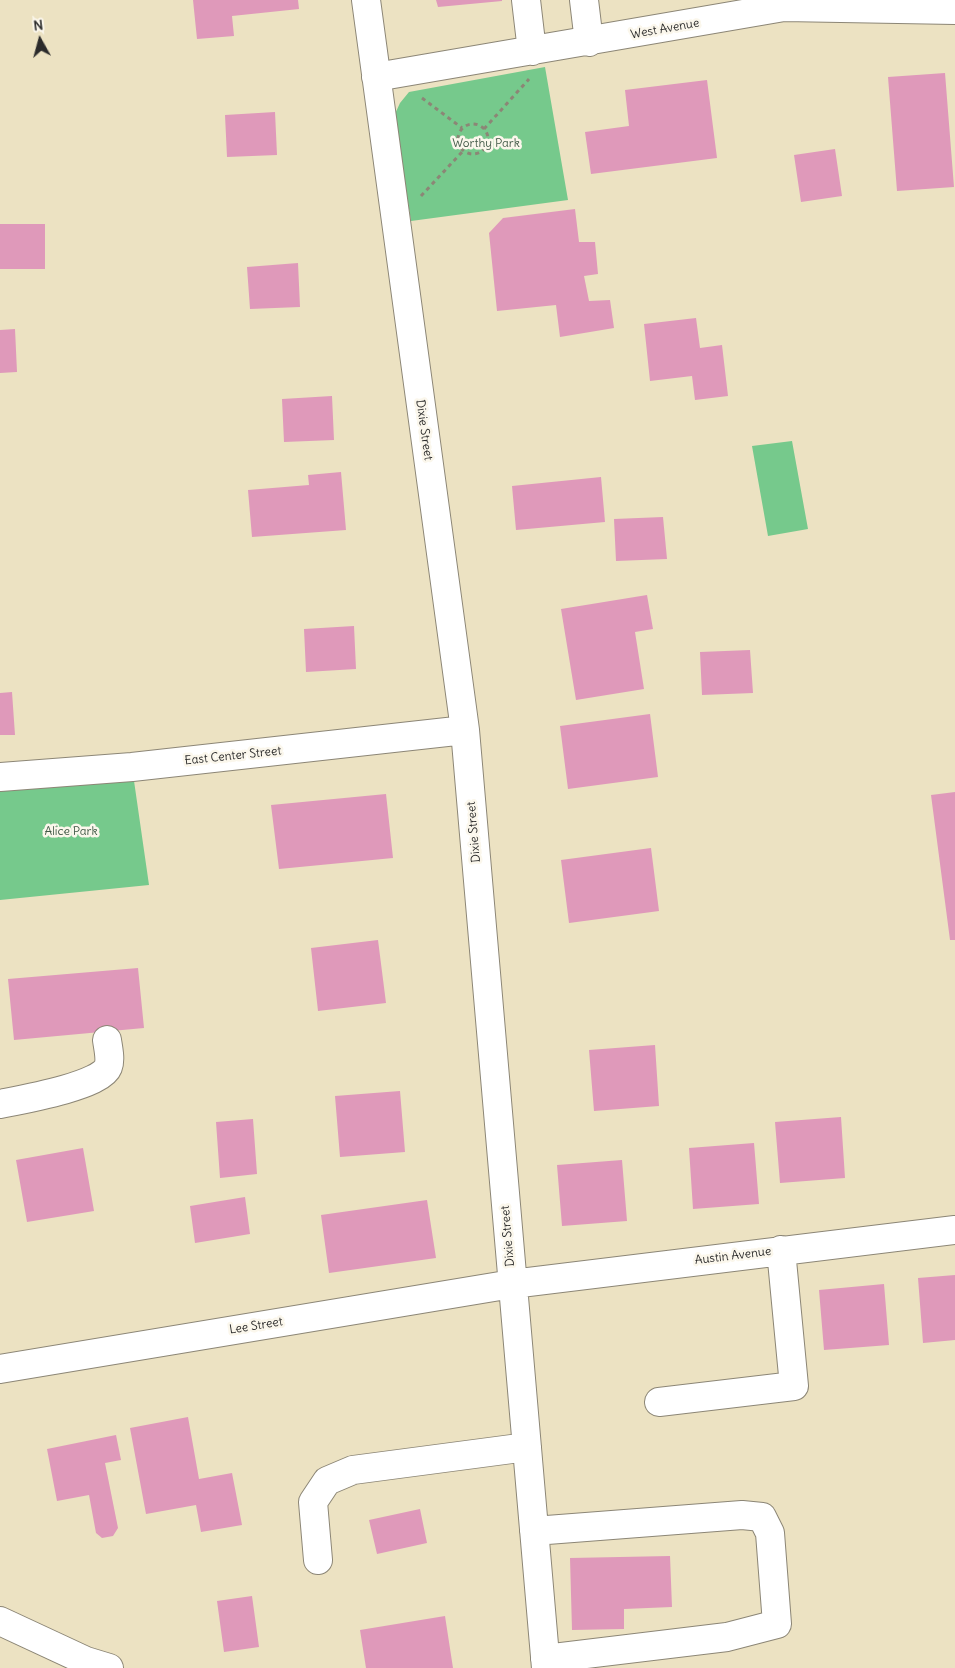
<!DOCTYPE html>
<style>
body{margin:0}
#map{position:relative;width:955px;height:1668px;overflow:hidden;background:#ece2c2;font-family:Delius,sans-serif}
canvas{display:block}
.north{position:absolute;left:15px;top:15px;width:50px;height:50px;-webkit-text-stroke:4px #fbf7ec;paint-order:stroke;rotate:353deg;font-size:14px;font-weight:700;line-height:20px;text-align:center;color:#2b2b2b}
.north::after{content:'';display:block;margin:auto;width:18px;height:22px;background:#2b2b2b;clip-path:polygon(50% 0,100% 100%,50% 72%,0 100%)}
</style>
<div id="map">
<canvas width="955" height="1668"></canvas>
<div class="north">N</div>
</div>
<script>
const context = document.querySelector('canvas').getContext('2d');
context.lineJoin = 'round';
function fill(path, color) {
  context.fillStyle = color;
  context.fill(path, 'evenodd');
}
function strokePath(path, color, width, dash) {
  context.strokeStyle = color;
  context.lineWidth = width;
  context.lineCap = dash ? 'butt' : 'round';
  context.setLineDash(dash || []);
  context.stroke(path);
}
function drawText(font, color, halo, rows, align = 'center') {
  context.font = font + ' Delius,sans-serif';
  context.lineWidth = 5;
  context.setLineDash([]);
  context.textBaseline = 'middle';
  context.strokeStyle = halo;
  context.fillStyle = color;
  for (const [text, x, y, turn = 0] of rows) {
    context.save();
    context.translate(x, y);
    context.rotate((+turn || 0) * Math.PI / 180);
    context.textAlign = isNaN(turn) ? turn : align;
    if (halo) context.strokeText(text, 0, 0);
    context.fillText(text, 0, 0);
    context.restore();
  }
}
fill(new Path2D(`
 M545,67L568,200L411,221L394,116L400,103L409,92Z
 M792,441L808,529L768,536L752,446Z
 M132,767L149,885L0,900V777Z`), '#76c98c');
fill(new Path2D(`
 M193,0H298L299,9L232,16L234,36L197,39Z
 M436,0H502V1L438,7Z
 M945,73L954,187L897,191L888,77Z
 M707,80L717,158L591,174L585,132L629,126L625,90Z
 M275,112L277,155L227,157L225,115Z
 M835,149L842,196L801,202L794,155Z
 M575,209L579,242H595L598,274L584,276L589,301L610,300L614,328L560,337L556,305L497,311L489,233L503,218Z
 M0,224H45V269H0Z
 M298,263L300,307L250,309L247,267Z
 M696,318L700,348L722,345L728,396L695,400L692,376L650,381L644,324Z
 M15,329L17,372L0,373V330Z
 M332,396L334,440L284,442L282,399Z
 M341,472L346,530L252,537L248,490L309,485L308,475Z
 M601,477L605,522L516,530L512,486Z
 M663,517L667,559L616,561L614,519Z
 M647,595L653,629L635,632L644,689L576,700L561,609Z
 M354,626L356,669L306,672L304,629Z
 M750,650L753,693L702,695L700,652Z
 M12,692L15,735H0V693Z
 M650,714L658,777L568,789L560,726Z
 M955,792V940H950L931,795Z
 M386,794L393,858L279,869L271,805Z
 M651,848L659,911L569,923L561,860Z
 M378,940L386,1003L318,1011L311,948Z
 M138,968L144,1028L14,1040L8,979Z
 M655,1045L659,1106L594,1111L589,1050Z
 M400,1091L405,1152L340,1157L335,1096Z
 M841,1117L845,1178L780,1183L775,1122Z
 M253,1119L257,1174L220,1178L216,1122Z
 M754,1143L759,1204L693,1209L689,1148Z
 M83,1148L94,1211L27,1222L16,1160Z
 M622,1160L627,1221L562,1226L557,1165Z
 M245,1197L250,1234L195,1243L190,1206Z
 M427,1200L436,1258L329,1273L321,1215Z
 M955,1275V1340L923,1343L918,1278Z
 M884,1284L889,1345L824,1350L819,1290Z
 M188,1417L199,1479L232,1473L242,1525L201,1532L196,1505L146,1514L130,1428Z
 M116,1435L121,1460L105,1463L118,1528L113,1536L102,1538L96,1533L89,1495L57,1501L47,1449Z
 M420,1509L427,1543L377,1554L369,1520Z
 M670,1556L672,1607L624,1609V1629L572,1630L570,1558Z
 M252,1596L259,1647L224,1652L217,1601Z
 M445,1616L453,1668H366L360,1630Z`), '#df99ba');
const minor = new Path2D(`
 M366,0L465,730L546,1668
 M526,0L532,51
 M584,0L589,42
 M376,77L784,7L955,10
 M0,777L132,767L465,730
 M0,1104C20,1100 101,1086 108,1067C111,1060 108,1047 107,1040
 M0,1369L512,1284L955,1230
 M659,1402L794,1386L781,1250
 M534,1531L742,1515L762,1517L770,1533L777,1624L727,1637L545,1659
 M318,1560L313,1502L327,1481L353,1470L527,1447
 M0,1621L86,1661L109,1668`);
strokePath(minor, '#8c8676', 30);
strokePath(new Path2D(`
 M422,98L462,128
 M458 139a15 15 0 1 1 30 0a15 15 0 1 1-30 0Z
 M484,129L529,79
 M421,196L463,151`), '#8c8676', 3, [4, 4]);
strokePath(minor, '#fff', 28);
drawText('12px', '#2b2b2b', '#fbf7ec', [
 ["West Avenue",665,29,-10],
 ["Dixie Street",424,430,82],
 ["East Center Street",233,756,-6],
 ["Dixie Street",474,832,-95],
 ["Dixie Street",508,1236,-95],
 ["Austin Avenue",733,1256,-7],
 ["Lee Street",256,1326,-9]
]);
drawText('12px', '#425a48', '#fbf7ec', [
 ["Worthy Park",486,144],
 ["Alice Park",71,832]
]);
</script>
